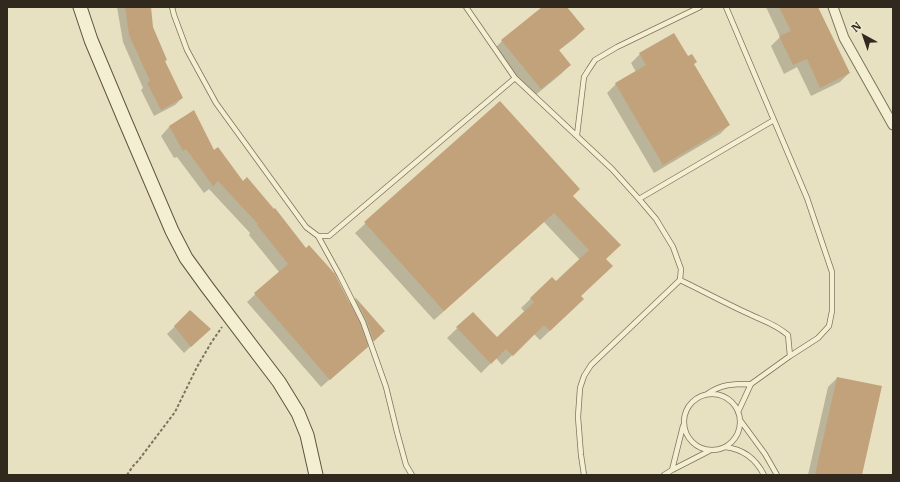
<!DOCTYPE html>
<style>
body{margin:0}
#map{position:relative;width:900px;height:482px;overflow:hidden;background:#e8e1c1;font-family:"IBM Plex Serif",serif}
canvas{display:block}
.frame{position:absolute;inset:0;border:8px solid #31291d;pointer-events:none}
.north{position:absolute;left:844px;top:16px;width:40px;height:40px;-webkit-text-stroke:3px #f0ebd0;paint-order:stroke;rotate:320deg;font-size:11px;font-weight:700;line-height:16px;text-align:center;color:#31291d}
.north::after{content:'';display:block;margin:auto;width:14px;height:18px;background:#31291d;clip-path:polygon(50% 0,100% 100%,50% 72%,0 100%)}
</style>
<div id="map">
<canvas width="900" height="482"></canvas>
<div class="frame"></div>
<div class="north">N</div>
</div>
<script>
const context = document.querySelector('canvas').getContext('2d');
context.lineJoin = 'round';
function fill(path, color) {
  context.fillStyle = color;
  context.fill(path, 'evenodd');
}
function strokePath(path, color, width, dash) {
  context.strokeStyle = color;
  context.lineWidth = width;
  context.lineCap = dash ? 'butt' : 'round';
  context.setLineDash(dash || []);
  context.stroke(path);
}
fill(new Path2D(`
 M117,7H150L152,28L164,62L182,98L175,105L154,116L141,90L143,88L123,42Z
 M543,7H566L584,29L575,38L558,51L570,65L561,74L532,98L493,50L502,41Z
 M766,7H817L849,73L840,82L811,96L797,67L784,74L771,46L780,37Z
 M640,54L693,64L729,125L720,134L654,173L607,93L616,84L636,72L631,63Z
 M499,102L572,196L605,260L580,296L573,309L540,340L534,334L502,365L496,358L481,373L447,338L473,313L497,339L525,312L521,308L552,278L556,283L580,260L544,222L434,320L355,233Z
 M193,112L213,152L242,182L349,304L355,298L384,331L375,340L321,387L247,302L279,272L249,235L250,233L209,189L204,193L177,157L174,158L161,136L169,127Z
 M190,312L202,336L184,353L167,334Z
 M837,378L861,475H808L828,387Z`), '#0003');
fill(new Path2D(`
 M125,7H151L153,27L167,60L165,61L183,98L161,110L147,83L150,81L129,35Z
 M542,7H567L585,29L559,50L571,65L541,89L501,40Z
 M779,7H818L850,73L820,88L807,59L793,65L779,36L791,31Z
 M674,33L688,56L692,54L697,62L694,64L730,125L663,165L615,83L646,65L639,53Z
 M500,101L580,189L573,196L621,245L606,259L613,266L581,296L584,299L550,331L544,325L513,356L506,349L491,364L456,327L473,312L497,337L534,302L530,298L552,277L556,281L589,250L554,213L444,311L364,222Z
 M194,110L214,150L218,147L243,181L247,177L274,209L275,208L306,248L309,245L335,274L337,278L360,323L368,347L330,380L254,293L288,264L257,225L258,224L218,181L213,186L186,149L183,151L169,126Z
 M355,297L385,331L374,341L367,321Z
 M190,310L211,329L191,347L174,326Z
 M837,377L882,386L862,475H815Z`), '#c2a27b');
const lane = new Path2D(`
 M172,7L174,15L187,50L216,103L306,227L318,236H329L515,78
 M466,7L515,78L612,169L639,199L656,219L673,247L681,269L680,280L591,365L584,376L580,388L578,417L581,455L584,475
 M726,7L807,198L832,272V311L829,326L818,338L790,356
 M577,135L584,77L589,69L595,60L617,47L700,7
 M639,199L774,120
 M318,236L340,276L363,322L386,387L397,432L406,465L412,475
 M680,280C703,291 725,303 747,313C763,321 774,323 788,335L790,356L751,384L738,412
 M684 422a28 28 0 1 1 56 0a28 28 0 1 1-56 0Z
 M707,394C722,384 732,384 751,384
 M740,420L765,454L777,475
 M725,447C743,449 756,459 764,475
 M672,470L683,426
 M664,475L672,470L709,451`);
const street = new Path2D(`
 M833,7L844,38L893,125`);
const secondary = new Path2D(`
 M80,7L91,40L125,121L172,231L186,258L207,287L279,382L298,413L307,435L316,475`);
strokePath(lane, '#7f735b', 6);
strokePath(street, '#7f735b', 11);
strokePath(secondary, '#61543e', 15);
strokePath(new Path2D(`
 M127,475L133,466L138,461L175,412L197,367L211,343L222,327`), '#7f735b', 2, [3, 2]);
strokePath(lane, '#f4efd3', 4.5);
strokePath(street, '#f4efd3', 9);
strokePath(secondary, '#f4efd3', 13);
</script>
